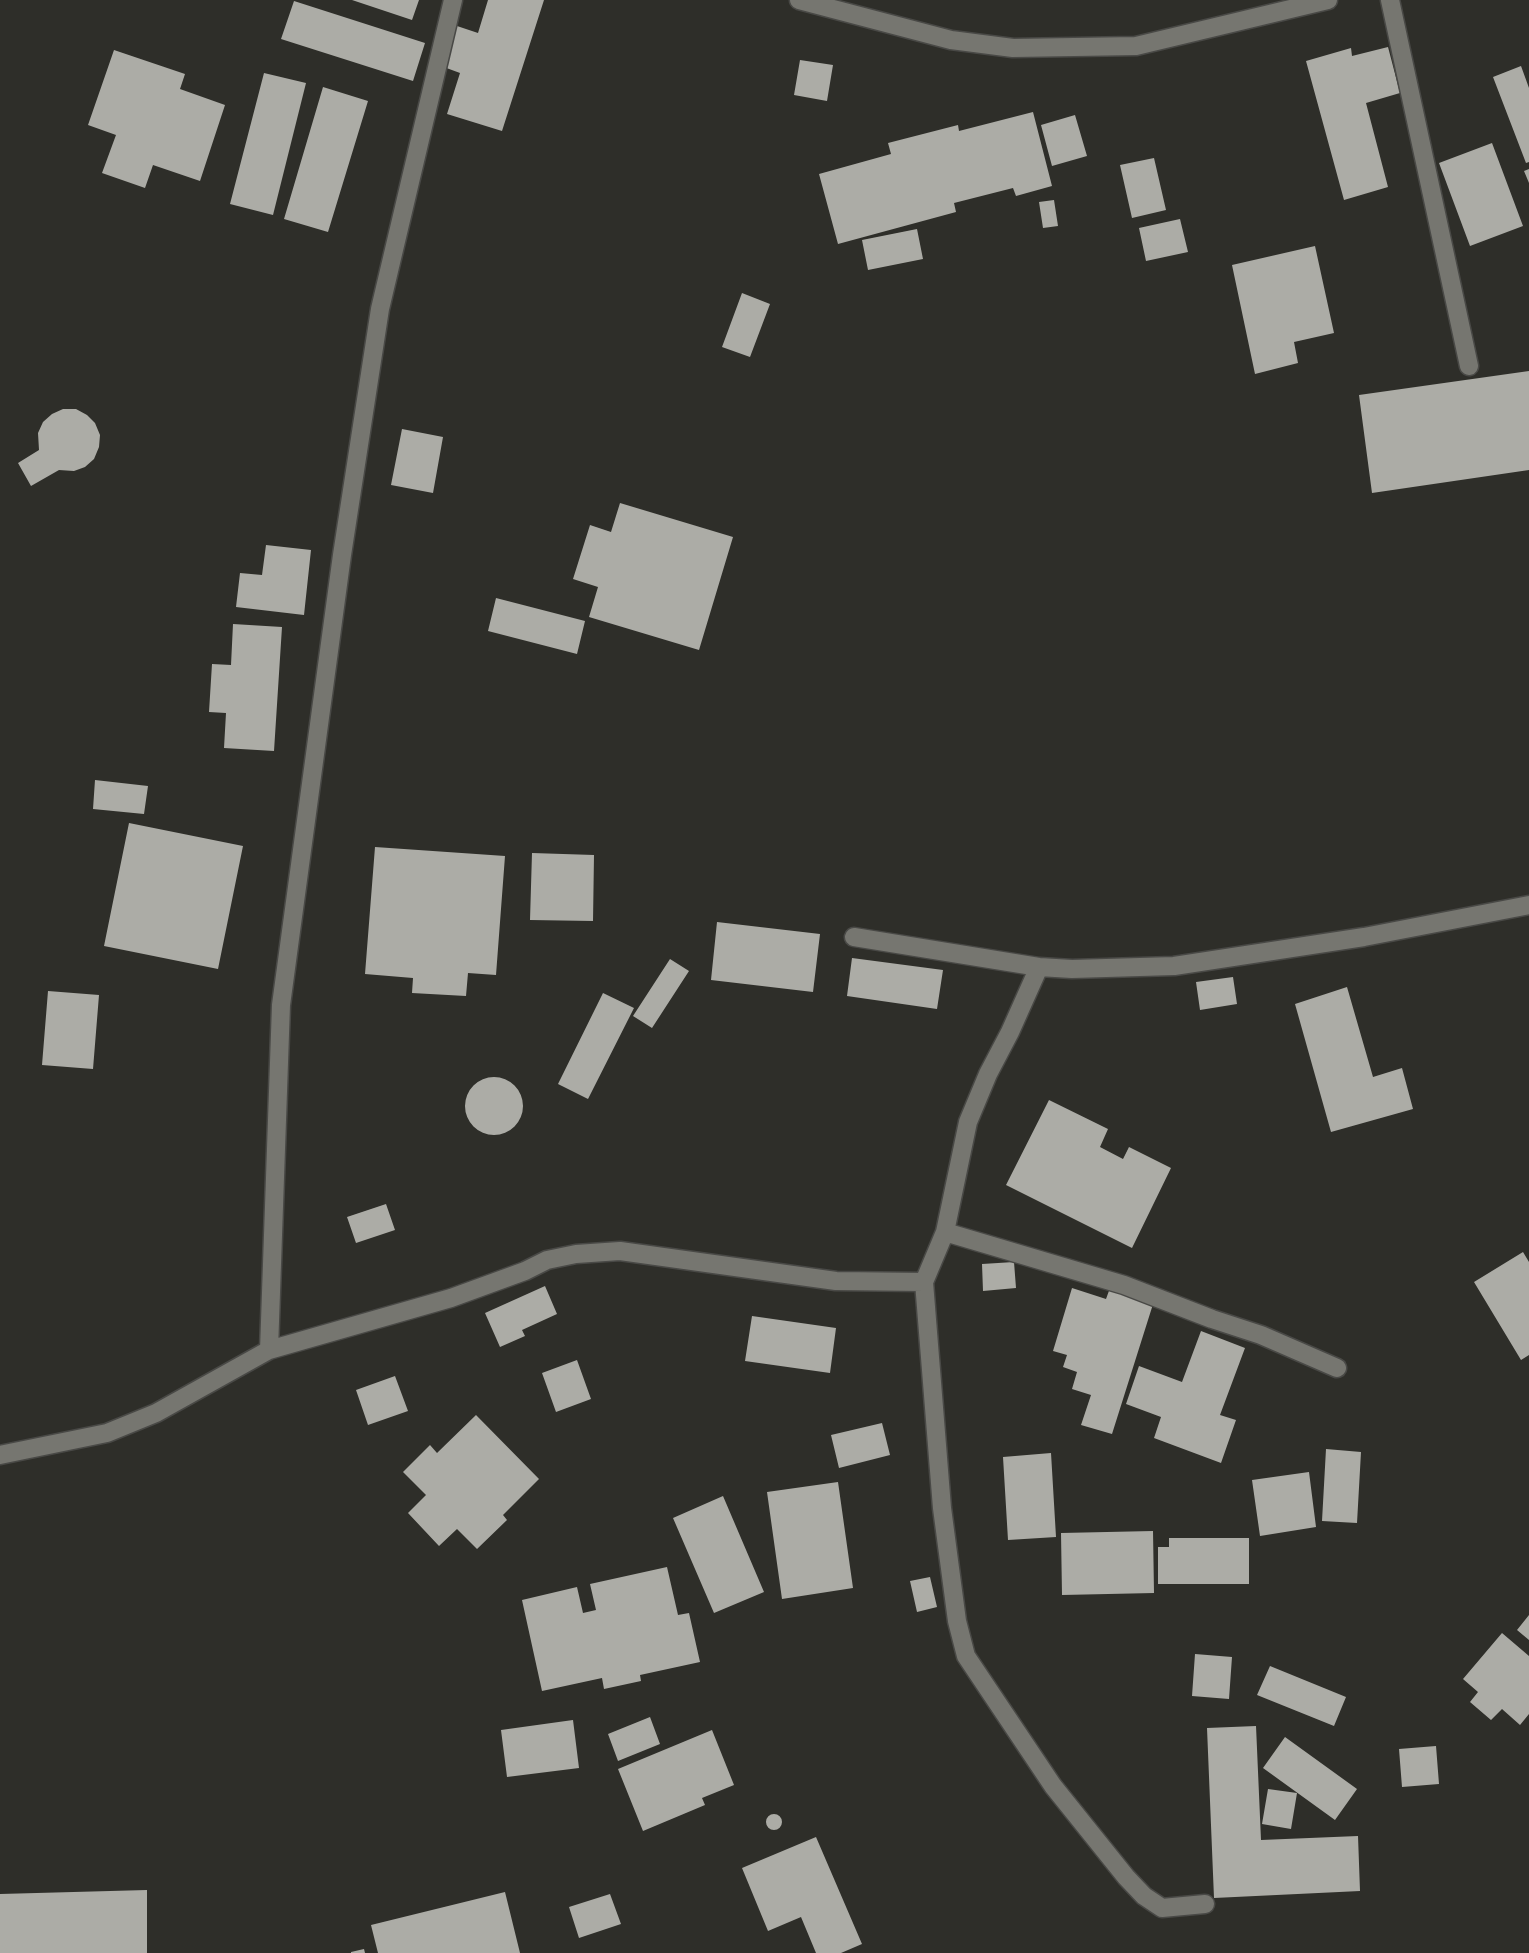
<!DOCTYPE html>
<style>
body{margin:0}
canvas{display:block;background:#2e2e29}
</style>
<canvas width="1529" height="1953"></canvas>
<script>
const context = document.querySelector('canvas').getContext('2d');
context.lineJoin = 'round';
function fill(path, color) {
  context.fillStyle = color;
  context.fill(path, 'evenodd');
}
function strokePath(path, color, width, dash) {
  context.strokeStyle = color;
  context.lineWidth = width;
  context.lineCap = dash ? 'butt' : 'round';
  context.setLineDash(dash || []);
  context.stroke(path);
}
fill(new Path2D(`
 M352,0H419L412,20Z
 M488,0H544L502,131L447,114L460,73L441,66L454,25L478,33Z
 M294,1L425,43L413,81L281,39Z
 M1388,47L1400,93L1366,103L1388,187L1344,200L1306,61L1351,48L1352,56Z
 M114,50L185,74L180,89L225,105L200,181L153,165L145,188L102,173L116,135L88,125Z
 M800,60L833,65L827,101L794,95Z
 M1521,66L1529,88V162L1526,163L1493,77Z
 M264,73L306,83L273,215L230,204Z
 M323,87L368,101L328,232L284,219Z
 M1033,112L1052,186L1016,196L1013,188L954,203L956,212L838,244L819,174L891,154L888,143L958,125L959,131Z
 M1075,115L1087,156L1052,166L1041,125Z
 M1492,143L1523,226L1470,246L1439,163Z
 M1154,158L1166,210L1132,218L1120,165Z
 M1529,169V183L1524,171Z
 M1054,200L1058,226L1043,228L1039,202Z
 M1180,219L1188,252L1146,261L1139,228Z
 M917,229L923,259L868,270L862,240Z
 M1315,246L1334,333L1294,342L1298,363L1255,374L1232,265Z
 M742,293L770,304L750,357L722,347Z
 M1529,371V470L1372,493L1359,395Z
 M63,409H76L87,415L95,423L100,435L99,447L94,459L85,467L74,471L59,470L31,486L18,463L39,450L38,433L43,422L52,414Z
 M402,429L443,437L433,493L391,485Z
 M620,503L733,537L699,650L589,617L598,587L573,579L590,525L611,532Z
 M266,545L311,550L304,615L236,607L240,573L262,575Z
 M496,598L585,621L577,654L488,631Z
 M233,624L282,627L274,751L224,748L226,713L209,712L212,664L231,665Z
 M95,780L148,786L144,814L93,809Z
 M129,823L243,846L218,969L104,946Z
 M375,847L505,856L496,975L468,973L466,996L412,993L413,978L365,974Z
 M532,853L594,855L593,921L530,920Z
 M717,922L820,934L813,992L711,980Z
 M852,958L943,970L937,1009L847,996Z
 M670,959L689,971L652,1028L633,1016Z
 M1233,977L1237,1004L1200,1010L1196,982Z
 M1347,987L1373,1077L1402,1068L1413,1109L1331,1132L1295,1004Z
 M48,991L99,995L93,1069L42,1065Z
 M603,993L634,1008L588,1099L558,1084Z
 M465 1106a29 29 0 1 1 58 0a29 29 0 1 1-58 0Z
 M1049,1100L1108,1129L1100,1147L1123,1159L1129,1147L1171,1168L1132,1248L1006,1185Z
 M386,1204L395,1230L356,1243L347,1217Z
 M1523,1252L1529,1262V1355L1521,1360L1474,1282Z
 M1014,1262L1016,1288L983,1291L982,1264Z
 M545,1286L557,1314L522,1330L525,1336L500,1347L485,1313Z
 M1072,1288L1106,1299L1110,1288L1154,1301L1112,1434L1081,1425L1091,1395L1072,1389L1077,1372L1063,1367L1067,1355L1053,1351Z
 M752,1316L836,1328L830,1373L745,1361Z
 M1201,1331L1245,1348L1220,1415L1236,1420L1221,1463L1154,1438L1161,1417L1126,1404L1139,1366L1182,1382Z
 M577,1360L591,1399L556,1412L542,1373Z
 M395,1376L408,1411L368,1425L356,1390Z
 M476,1415L539,1479L503,1515L507,1520L477,1549L457,1529L439,1546L408,1513L426,1495L403,1472L430,1445L437,1453Z
 M882,1423L890,1455L839,1468L831,1435Z
 M1326,1449L1361,1452L1357,1523L1322,1521Z
 M1051,1453L1056,1537L1008,1540L1003,1457Z
 M1309,1472L1316,1527L1260,1536L1252,1480Z
 M838,1482L853,1588L782,1599L767,1492Z
 M723,1496L764,1592L714,1613L673,1518Z
 M1153,1531L1154,1593L1062,1595L1061,1533Z
 M1169,1538H1249V1584H1158V1547H1169Z
 M667,1567L678,1615L689,1613L700,1662L640,1675L641,1681L604,1689L602,1678L542,1691L522,1600L577,1587L583,1613L596,1610L590,1584Z
 M930,1577L937,1607L917,1612L910,1581Z
 M1529,1615V1640L1517,1630Z
 M1502,1633L1529,1656V1714L1520,1725L1502,1709L1491,1720L1470,1702L1478,1692L1463,1679Z
 M1195,1654L1232,1657L1229,1699L1192,1696Z
 M1270,1666L1346,1697L1334,1726L1257,1695Z
 M650,1717L660,1744L618,1761L608,1734Z
 M573,1720L579,1768L507,1777L501,1730Z
 M1256,1726L1261,1840L1358,1836L1360,1891L1214,1898L1207,1728Z
 M712,1730L734,1785L702,1798L705,1805L643,1831L618,1769Z
 M1285,1737L1357,1789L1335,1820L1263,1768Z
 M1436,1746L1439,1784L1402,1787L1399,1749Z
 M1268,1789L1297,1793L1291,1829L1262,1824Z
 M766 1822a8 8 0 1 1 16 0a8 8 0 1 1-16 0Z
 M816,1837L862,1944L841,1953H816L801,1917L768,1931L742,1868Z
 M147,1890V1953H0V1894Z
 M505,1892L520,1953H378L371,1925Z
 M610,1894L621,1924L579,1938L569,1907Z
 M364,1949L365,1953H351V1952Z`), '#acaca6');
const street = new Path2D(`
 M799,0L951,40L1013,48L1136,46L1328,0
 M1390,0L1469,366
 M854,937L1039,967L1072,969L1174,966L1364,937L1529,905
 M1039,967L1010,1032L988,1074L968,1122L945,1232L924,1282L942,1508L957,1621L966,1656L1053,1786L1126,1877L1144,1896L1162,1908L1205,1904
 M945,1232L1124,1285L1212,1319L1261,1335L1337,1368
 M269,1350L281,1005L342,555L380,309L453,0
 M0,1455L107,1433L156,1413L269,1350L451,1298L525,1271L547,1260L576,1254L620,1251L836,1281L924,1282`);
strokePath(street, '#494946', 21);
strokePath(street, '#767670', 18);
</script>
